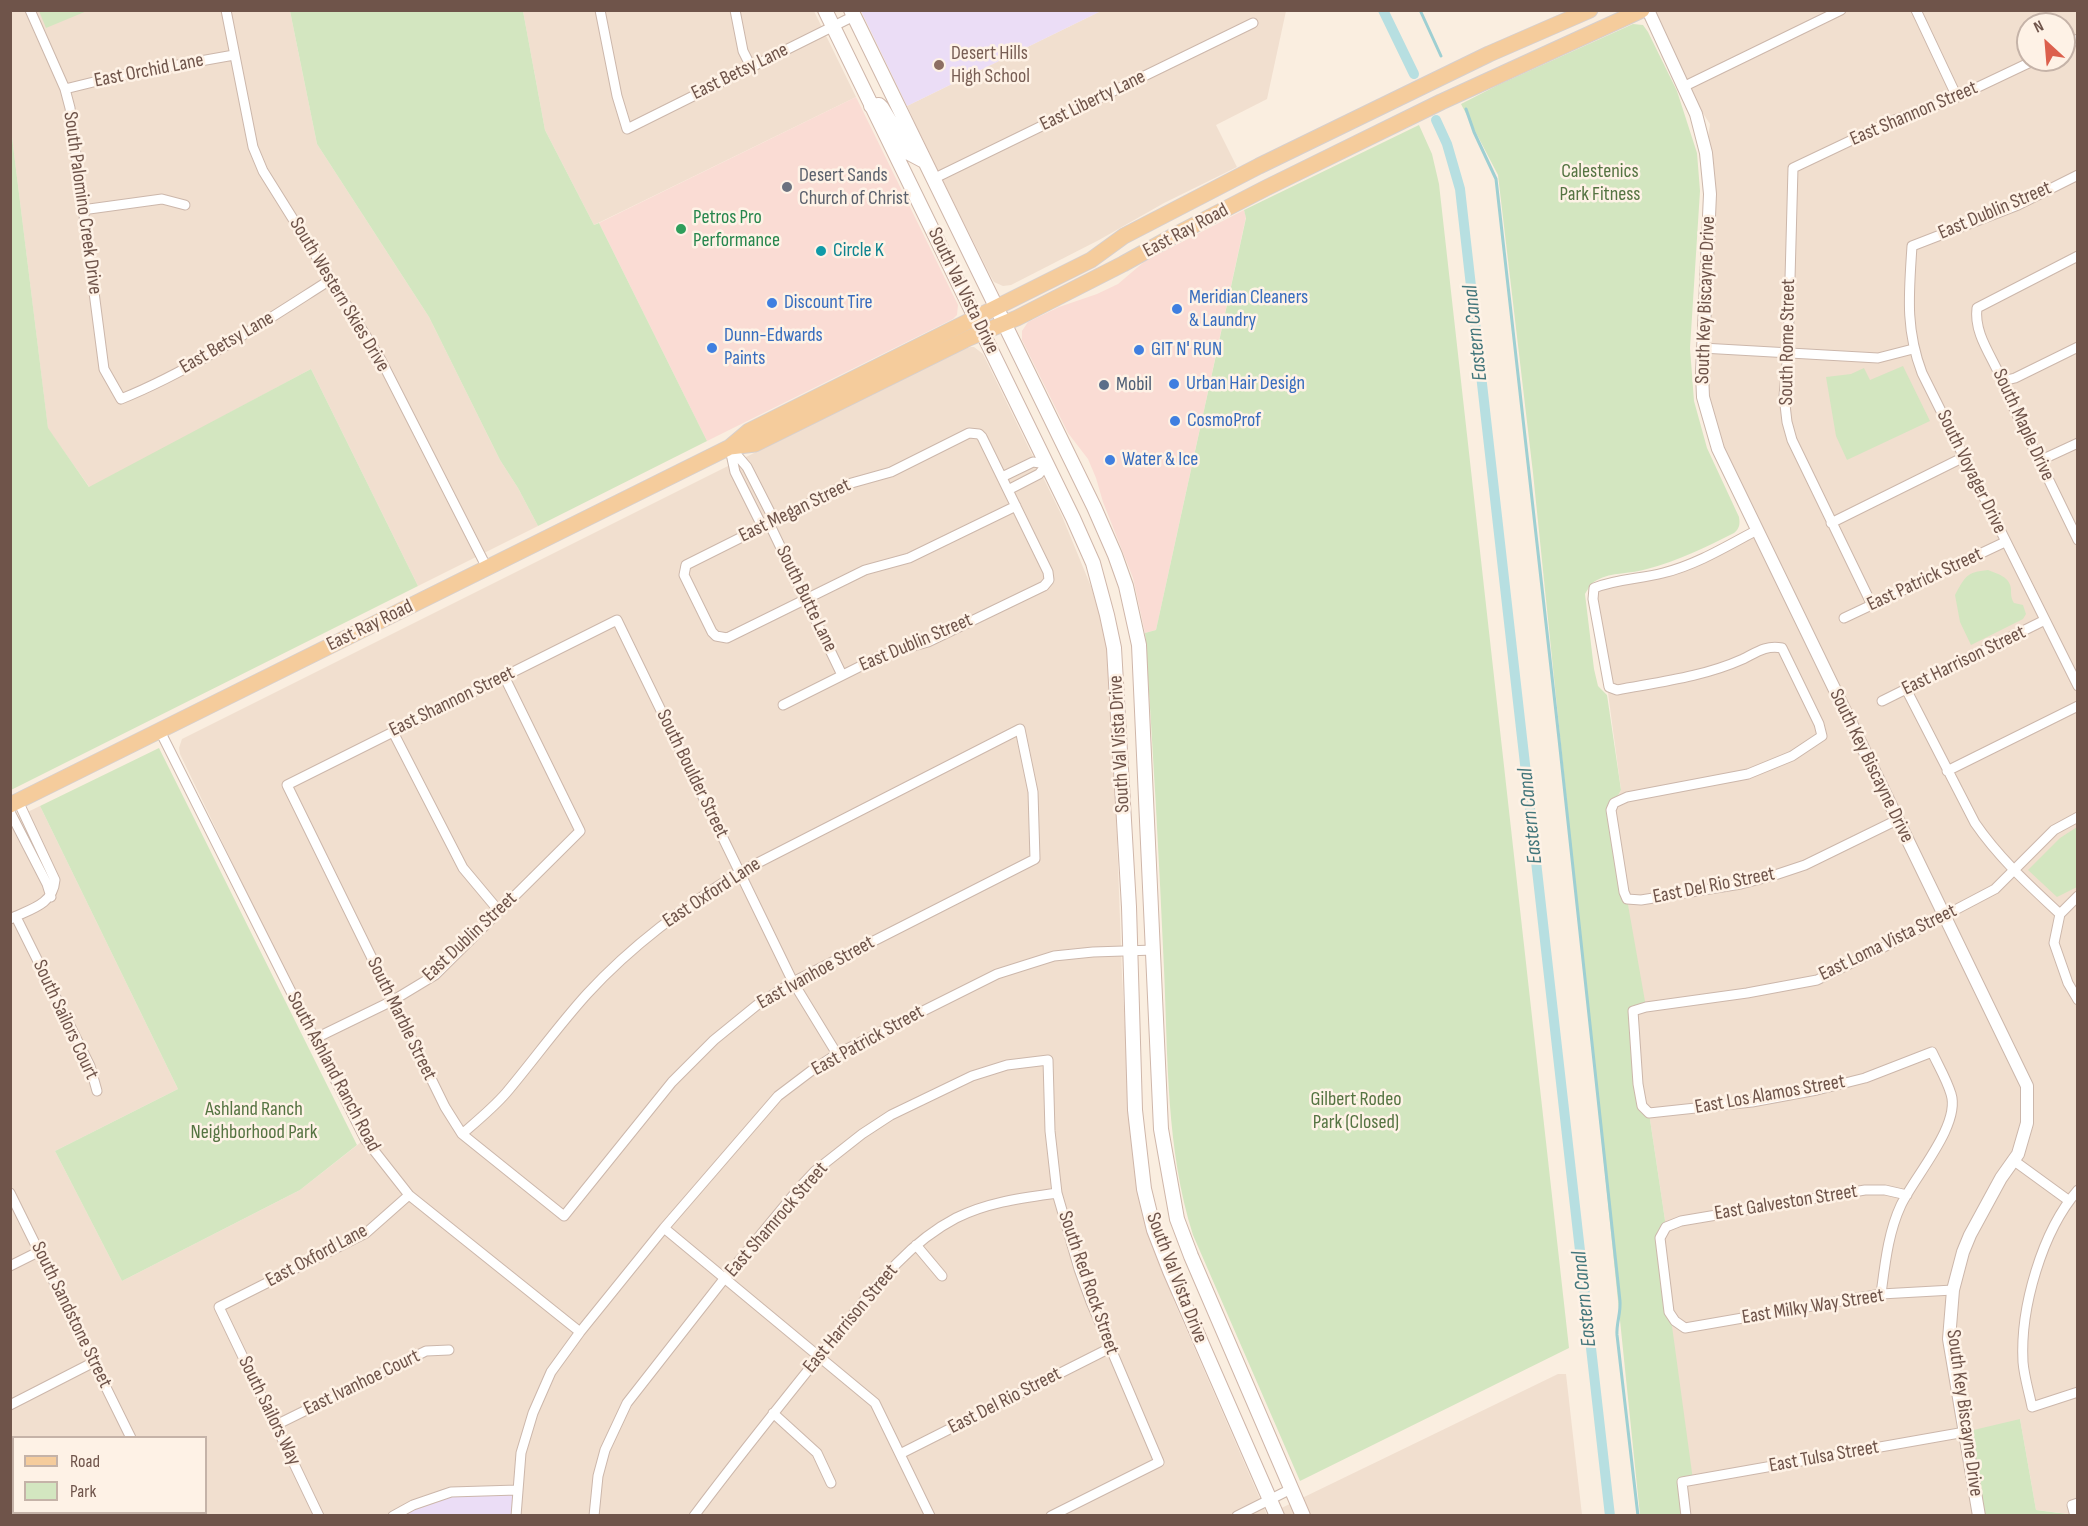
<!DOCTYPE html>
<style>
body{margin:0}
#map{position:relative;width:2088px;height:1526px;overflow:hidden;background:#faeee0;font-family:"Sofia Sans Condensed",sans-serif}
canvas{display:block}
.frame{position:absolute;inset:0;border:12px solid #6f544a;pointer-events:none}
.legend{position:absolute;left:12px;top:1436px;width:195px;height:78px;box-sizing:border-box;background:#fef2e6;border:2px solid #c5b3a8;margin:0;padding:8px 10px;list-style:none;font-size:18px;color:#6f544a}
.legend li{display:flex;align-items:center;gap:12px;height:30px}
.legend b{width:30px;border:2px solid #c5b3a8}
.north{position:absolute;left:2016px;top:12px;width:60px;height:60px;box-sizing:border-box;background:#fef2e6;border:2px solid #c5b3a8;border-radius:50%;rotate:334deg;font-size:16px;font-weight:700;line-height:24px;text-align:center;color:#6f544a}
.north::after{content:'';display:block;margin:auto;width:21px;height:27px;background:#dc604d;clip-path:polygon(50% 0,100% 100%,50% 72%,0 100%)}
</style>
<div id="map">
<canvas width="2088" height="1526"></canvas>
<div class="frame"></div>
<ul class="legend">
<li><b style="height:8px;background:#f5cc9c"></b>Road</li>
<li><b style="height:16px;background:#d3e6c0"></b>Park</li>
</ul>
<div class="north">N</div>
</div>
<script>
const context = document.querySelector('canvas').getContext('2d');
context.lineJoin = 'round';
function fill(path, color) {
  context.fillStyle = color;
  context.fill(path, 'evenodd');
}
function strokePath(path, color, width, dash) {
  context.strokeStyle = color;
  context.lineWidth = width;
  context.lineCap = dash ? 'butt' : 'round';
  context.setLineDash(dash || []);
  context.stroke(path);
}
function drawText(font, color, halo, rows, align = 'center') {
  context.font = font + ' "Sofia Sans Condensed",sans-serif';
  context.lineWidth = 5;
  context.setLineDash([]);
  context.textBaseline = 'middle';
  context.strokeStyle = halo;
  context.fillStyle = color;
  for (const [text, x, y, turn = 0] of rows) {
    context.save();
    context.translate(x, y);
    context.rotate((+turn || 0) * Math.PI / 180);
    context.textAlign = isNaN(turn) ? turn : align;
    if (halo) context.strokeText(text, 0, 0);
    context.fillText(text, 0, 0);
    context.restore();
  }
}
fill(new Path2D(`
 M1662,10L2077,11V1515L2036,1510L2020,1419L1979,1515H1686L1669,1312L1660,1238L1666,1227L1649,1113L1642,1106L1627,899L1611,810L1621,790L1594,588L1664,573L1757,530L1708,419L1706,153L1710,124L1685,86L1654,11L1658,12ZM2028,24H2064V60H2028Z
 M10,11H290L317,144L429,317L500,460L518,488L538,526L418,586L311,369L90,488L48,429L11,129Z
 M523,11H814L856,97L594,225L545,130Z
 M1101,11H1286L1267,99L1216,125L1237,167L1164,203L1099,240L1011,285L1003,286L994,282L990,275L933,161L907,106Z
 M971,347H974L983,354L1062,516L1092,589L1103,627L1111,673L1122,975L1131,1131L1158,1256L1174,1301L1267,1515L1558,1374H1566L1582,1515L11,1516V820L40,806L178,1089L55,1151L122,1281L300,1190L365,1139L180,754L179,748L182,739L962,349ZM14,1438H206V1512H14Z`), '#f1dfcf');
fill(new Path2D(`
 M856,97L958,305L957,315L953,319L707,441L599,223Z
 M1244,210L1246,217L1156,630L1145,633L1133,578L1103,502L1096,478L1088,459L1068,433L1022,340V331L1028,322L1059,307L1097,294L1118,284L1145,261Z`), '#fadcd4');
fill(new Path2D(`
 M861,11H1101L907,106Z
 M517,1490L516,1515L393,1516L451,1492Z`), '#ebddf6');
fill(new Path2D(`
 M39,11H87L46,28Z
 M290,11H523L545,130L594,225L599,223L707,441L538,526L518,488L500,460L429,317L317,144Z
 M1633,24L1643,25L1648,32L1677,91L1697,153L1700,191L1690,348L1694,401L1707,448L1739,517C1740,524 1740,528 1734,533C1706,547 1678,561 1647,569C1632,574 1611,572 1597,580C1591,583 1588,589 1585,594L1594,669L1598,686L1607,695L1621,790L1614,803L1627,899L1646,1007L1633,1012L1638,1084L1649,1113L1666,1227L1660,1238L1693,1480L1683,1482L1686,1515H1640L1533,473L1498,175L1461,104L1498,85Z
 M1419,125L1432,154L1439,184L1569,1348L1300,1481L1193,1235C1166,1149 1168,1059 1164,969C1159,857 1153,745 1145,633L1156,630L1246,218L1244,210Z
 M11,129L48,428L89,487L311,369L418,586L11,790Z
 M1903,366L1930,421L1847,460L1836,436L1826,377L1851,374L1864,368L1870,380Z
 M1988,570C1998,574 2010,577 2011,589C2011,595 2011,598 2014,603L2023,605L2026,614L2023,619L1971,645L1960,622L1955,595C1965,577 1966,572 1988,570Z
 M159,748L357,1145L300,1190L122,1281L55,1151L178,1089L40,806Z
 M2077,827V887L2057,897L2028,870L2060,838Z
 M2020,1419L2036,1510L2075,1515H1979L1965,1432Z`), '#d3e6c0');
strokePath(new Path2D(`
 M1420,10L1441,56
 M1466,109L1474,132L1496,179L1559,739L1620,1301C1621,1313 1616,1324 1617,1335L1638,1516`), '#9ecfd2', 3);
strokePath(new Path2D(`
 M1383,10L1414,74
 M1436,120L1447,144L1460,189L1610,1516`), '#b7dfe1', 10);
const minor = new Path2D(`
 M30,10L65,89L70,108L104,369L121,399C193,370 264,322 330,280
 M226,10L253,147L263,171L381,360L487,568
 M600,10L617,96L627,129L854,16
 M735,10L743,51L751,67
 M1916,10L1957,97
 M2064,46L2078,39
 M1685,86L1841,10
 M65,89L122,75L234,55
 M2078,175L2018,205L1912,246C1909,293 1905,328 1922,373L2078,686
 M933,179L1253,23
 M82,210L162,199L185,205
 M2078,256L1977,308C1973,338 1999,364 2006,392L2078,540
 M1702,348L1878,358L1913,349
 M2003,381L2015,378L2078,347
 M730,447L747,467L774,520
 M730,449L735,472L762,526
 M2039,461L2078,443
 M1002,477L1033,462L1047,464L1039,474L1008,490
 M769,523L842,675
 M1831,523L1962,458
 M1757,530C1727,546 1696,565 1663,573C1640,579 1616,579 1594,588L1593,599L1609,687L1617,690C1659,682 1703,677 1743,659C1757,652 1766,645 1782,648L1819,724L1822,736L1792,756L1748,774L1627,797L1614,803L1611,810L1624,892L1627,899L1641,900L1741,884L1772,876L1805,865L1897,820
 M1872,605L1792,440L1787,422L1784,396L1788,352L1793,168L1892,121L1957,97L2035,60
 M1844,618L2005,542
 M1906,689L1975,823C1999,858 2029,885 2060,914
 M1882,701L2045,620
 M783,705L885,654L928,642L1044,586L1049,580L1048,572L982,437L979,434L969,433L891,472L848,484L686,565L684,575L712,632L716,636L727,638L865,570L909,558L1016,506
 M160,731L365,1139L409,1195L580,1332
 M393,732L463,868L499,911
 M1947,771L2078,706
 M10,812L47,884L51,897
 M2060,914L2054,943L2068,983L2078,1000
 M2060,914L2078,896
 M16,917L90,1066L97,1091
 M10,919C30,909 53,905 55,880L18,801
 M314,1039L392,1001L435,975L580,831L504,676
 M462,1134C477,1121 493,1108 506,1093C533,1061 558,1026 587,994C632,945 684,907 740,872L1020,729L1033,792L1035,859L793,982L757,1005L714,1040L672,1082L564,1216L462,1134L445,1107L287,785L617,620L793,982L837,1054
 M2013,1160L2068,1200
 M2078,1190C2042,1231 2020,1308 2023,1362C2024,1376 2029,1392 2032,1407L2078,1392
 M10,1193L131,1438
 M1907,1195L1885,1190H1865L1681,1221L1666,1227L1660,1238L1669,1312L1675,1321L1685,1328L1881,1294L1953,1290
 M664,1228L875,1403L930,1516
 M916,1245L942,1276
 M10,1266L40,1251
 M1881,1294C1885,1264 1888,1233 1901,1205C1914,1177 1961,1125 1951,1094C1947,1080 1938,1065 1932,1052L1865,1078L1817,1090L1752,1102L1649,1113L1642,1106L1638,1084L1633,1011L1646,1007L1747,993L1817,980L1900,939L1995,889L2054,830L2078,817
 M10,1405L94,1362
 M773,1413L817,1453L831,1483
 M276,1425L426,1351L449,1350
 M900,1454L1110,1348
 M168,1512L169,1516
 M61,1516L67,1512
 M319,1516L219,1307L366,1233L409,1195
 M393,1516L413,1505L451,1492L517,1490
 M516,1516L521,1453L533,1413L551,1372L580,1332L664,1228L778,1096L811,1071L837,1054L997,974L1054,956L1093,952L1154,950
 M594,1516L598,1476L605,1450L627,1403L724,1279L800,1187L815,1171L862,1134L891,1115L972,1076L1007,1065L1048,1060L1050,1131L1057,1193L1079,1269L1091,1302L1159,1462L1051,1516
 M694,1516C738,1457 784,1400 830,1343C867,1298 902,1246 956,1218C988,1202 1022,1198 1057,1193
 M1237,1516L1291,1489
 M1686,1516L1682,1482L1965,1432
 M2075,1516L2072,1505L2078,1503`);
const tertiary = new Path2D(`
 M1648,10L1696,114L1706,153L1710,194L1702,373L1703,397L1718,449L2027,1086V1123L2018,1154L2001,1178L1970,1235L1963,1252L1953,1290L1949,1339L1979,1516`);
const secondary = new Path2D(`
 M825,10L1073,518L1093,563L1107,615L1114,648L1129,907L1135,1110L1144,1189L1154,1230L1170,1271L1277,1516
 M851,10L1094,507L1115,555L1126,586L1139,645L1161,1129L1177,1219L1191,1256L1303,1516
 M871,106L879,105L882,108L909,153L924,161`);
const primary = new Path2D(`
 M730,447L755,444L969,338L1017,318L1123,264L1177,234L1266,188L1441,102L1642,10
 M10,805L730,447L749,431L1091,260L1124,236L1259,166L1489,54L1590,10`);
strokePath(minor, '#ccb7ab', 11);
strokePath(tertiary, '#ccb7ab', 14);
strokePath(secondary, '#cfb6a9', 16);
strokePath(primary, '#d7cfcc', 17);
strokePath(minor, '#fff', 9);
strokePath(tertiary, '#fff', 12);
strokePath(secondary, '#fff', 14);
strokePath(primary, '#f5cc9c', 15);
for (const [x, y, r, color] of [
 [939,65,6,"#8d6e63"],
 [787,187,6,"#6b7280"],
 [681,229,6,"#2e9e5b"],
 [821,251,6,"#0f9aa8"],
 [772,303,6,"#3f7fe0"],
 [1177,309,6,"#3f7fe0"],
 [712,348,6,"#3f7fe0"],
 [1139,350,6,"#3f7fe0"],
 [1174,384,6,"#3f7fe0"],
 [1104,385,6,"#5c6f8a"],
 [1175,421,6,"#3f7fe0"],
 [1110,460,6,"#3f7fe0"]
]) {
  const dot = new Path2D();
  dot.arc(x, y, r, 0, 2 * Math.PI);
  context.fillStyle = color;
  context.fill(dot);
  strokePath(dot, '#fef2e6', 2);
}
drawText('20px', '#785e54', '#fef2e6', [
 ["Desert Hills",951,54],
 ["High School",951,77]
], 'left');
drawText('20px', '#6f544a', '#fef2e6', [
 ["East Orchid Lane",149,71,-11],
 ["East Betsy Lane",740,72,-26],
 ["East Liberty Lane",1093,101,-26],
 ["East Shannon Street",1914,114,-23],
 ["South Palomino Creek Drive",82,203,82],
 ["East Dublin Street",1995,211,-23],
 ["East Ray Road",1186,231,-28],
 ["South Val Vista Drive",963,291,64],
 ["South Western Skies Drive",339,295,59],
 ["South Key Biscayne Drive",1706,300,-88],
 ["South Rome Street",1788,342,-89],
 ["East Betsy Lane",227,343,-30],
 ["South Maple Drive",2023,425,65],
 ["South Voyager Drive",1971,472,64],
 ["East Megan Street",795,511,-26],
 ["East Patrick Street",1925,580,-25],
 ["South Butte Lane",806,599,64],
 ["East Ray Road",370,626,-26],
 ["East Dublin Street",916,643,-23],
 ["East Harrison Street",1964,661,-26],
 ["East Shannon Street",452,702,-26],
 ["South Val Vista Drive",1120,744,-93],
 ["South Key Biscayne Drive",1871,766,64],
 ["South Boulder Street",692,774,64],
 ["East Del Rio Street",1714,886,-11],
 ["East Oxford Lane",712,893,-33],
 ["East Dublin Street",470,937,-43],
 ["East Loma Vista Street",1888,943,-26],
 ["East Ivanhoe Street",816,973,-29],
 ["South Marble Street",401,1019,64],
 ["South Sailors Court",65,1020,65],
 ["East Patrick Street",868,1041,-29],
 ["South Ashland Ranch Road",333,1072,62],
 ["East Los Alamos Street",1770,1095,-10],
 ["East Galveston Street",1786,1203,-9],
 ["East Shamrock Street",777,1220,-49],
 ["East Oxford Lane",317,1256,-28],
 ["South Val Vista Drive",1176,1278,69],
 ["South Red Rock Street",1088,1283,71],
 ["East Milky Way Street",1813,1307,-9],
 ["South Sandstone Street",71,1315,64],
 ["East Harrison Street",851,1319,-50],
 ["East Ivanhoe Court",362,1383,-26],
 ["East Del Rio Street",1005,1401,-27],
 ["South Sailors Way",269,1411,64],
 ["South Key Biscayne Drive",1964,1413,82],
 ["East Tulsa Street",1824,1457,-10]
]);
drawText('20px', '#557442', '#fef2e6', [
 ["Calestenics",1600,172],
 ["Park Fitness",1600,195],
 ["Gilbert Rodeo",1356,1100],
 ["Park (Closed)",1356,1123],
 ["Ashland Ranch",254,1110],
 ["Neighborhood Park",254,1133]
]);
drawText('20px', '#5b616d', '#fef2e6', [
 ["Desert Sands",799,176],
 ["Church of Christ",799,199]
], 'left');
drawText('20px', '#27864d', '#fef2e6', [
 ["Petros Pro",693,218],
 ["Performance",693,241]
], 'left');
drawText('20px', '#0d838f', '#fef2e6', [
 ["Circle K",833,251]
], 'left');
drawText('20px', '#366cbe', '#fef2e6', [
 ["Meridian Cleaners",1189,298],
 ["& Laundry",1189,321],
 ["Discount Tire",784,303],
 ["Dunn-Edwards",724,336],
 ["Paints",724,359],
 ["GIT N' RUN",1151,350],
 ["Urban Hair Design",1186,384],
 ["CosmoProf",1187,421],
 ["Water & Ice",1122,460]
], 'left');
drawText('20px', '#4e5e75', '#fef2e6', [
 ["Mobil",1116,385]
], 'left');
drawText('italic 21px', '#43767b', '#fef2e6', [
 ["Eastern Canal",1476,333,-96],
 ["Eastern Canal",1531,816,-96],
 ["Eastern Canal",1585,1299,-96]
]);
</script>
